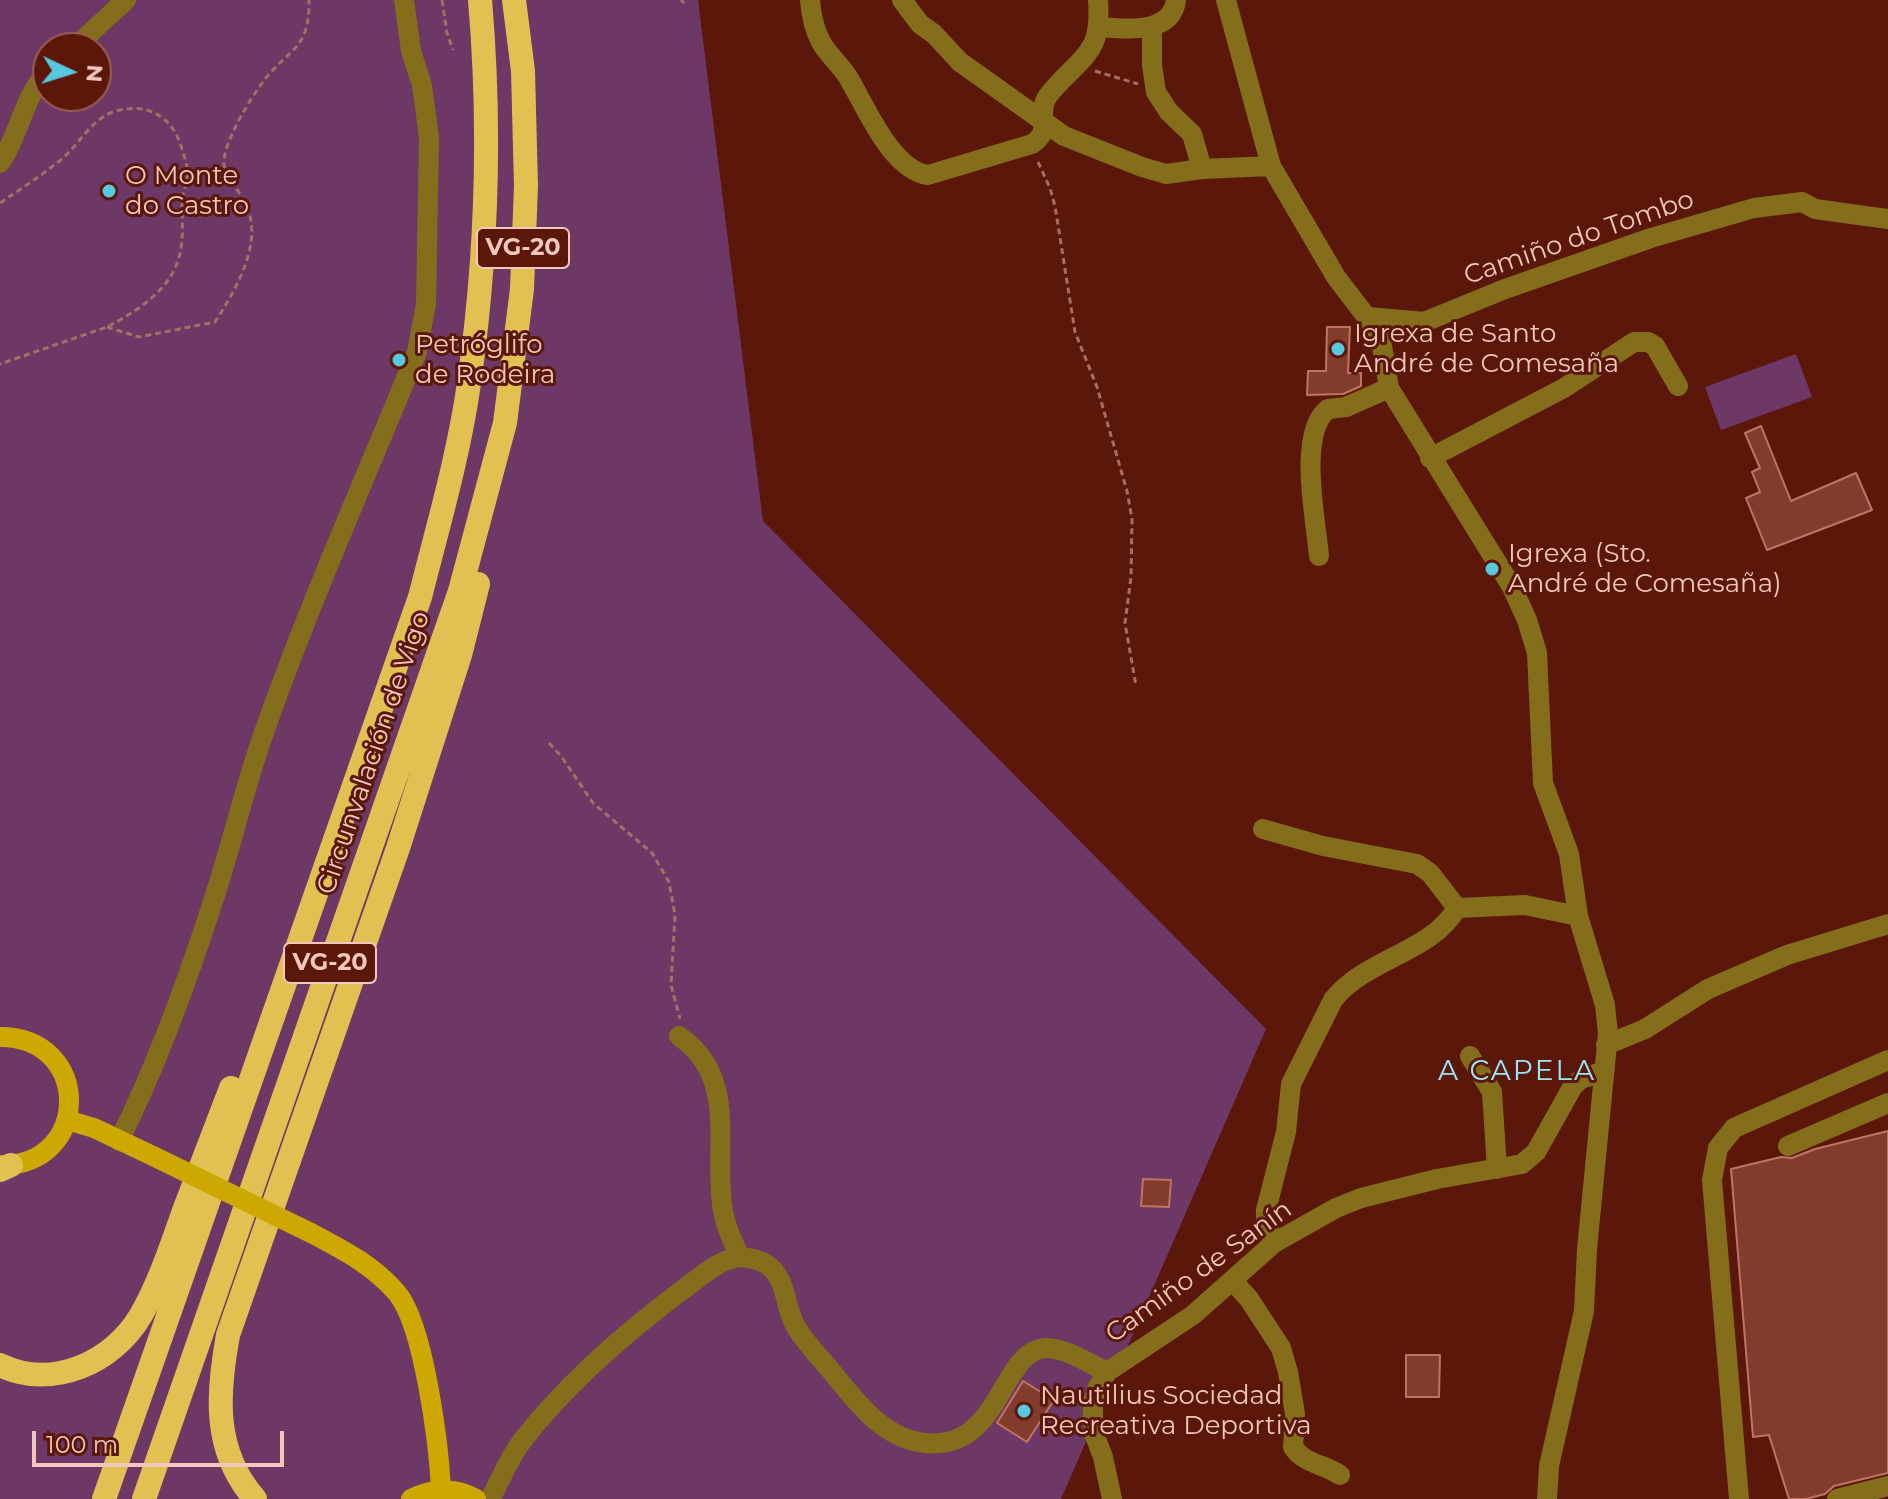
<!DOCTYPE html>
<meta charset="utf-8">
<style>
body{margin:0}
#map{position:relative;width:1888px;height:1499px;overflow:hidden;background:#5a170a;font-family:Montserrat,sans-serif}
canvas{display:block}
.north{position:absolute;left:32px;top:32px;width:80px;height:80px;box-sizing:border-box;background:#5a170a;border:2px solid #975e52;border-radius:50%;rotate:94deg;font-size:22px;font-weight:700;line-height:32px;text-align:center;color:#f2c8be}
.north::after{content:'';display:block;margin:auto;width:28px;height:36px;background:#56c9e0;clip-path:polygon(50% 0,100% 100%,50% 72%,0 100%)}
.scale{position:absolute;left:32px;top:1431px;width:252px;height:36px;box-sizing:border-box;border:4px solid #f2c8be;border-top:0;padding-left:10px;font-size:24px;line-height:28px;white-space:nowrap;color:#f2c8be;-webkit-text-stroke:6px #5a170a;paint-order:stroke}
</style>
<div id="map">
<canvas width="1888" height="1499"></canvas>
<div class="north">N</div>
<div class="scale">100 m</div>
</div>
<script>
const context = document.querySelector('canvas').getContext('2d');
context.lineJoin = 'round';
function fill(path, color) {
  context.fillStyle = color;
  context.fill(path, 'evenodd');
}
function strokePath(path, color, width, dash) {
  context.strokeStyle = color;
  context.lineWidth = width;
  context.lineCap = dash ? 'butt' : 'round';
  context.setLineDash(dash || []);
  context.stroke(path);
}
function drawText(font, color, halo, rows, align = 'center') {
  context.font = font + ' Montserrat,sans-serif';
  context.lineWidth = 6;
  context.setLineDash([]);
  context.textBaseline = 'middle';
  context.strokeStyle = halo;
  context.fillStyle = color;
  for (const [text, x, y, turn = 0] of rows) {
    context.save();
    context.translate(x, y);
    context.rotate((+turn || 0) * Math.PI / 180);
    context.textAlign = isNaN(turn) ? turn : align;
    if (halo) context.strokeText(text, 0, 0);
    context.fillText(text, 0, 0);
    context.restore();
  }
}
fill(new Path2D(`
 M0,0H698L763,521L1266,1029L1061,1499H0ZM48,48H96V96H48Z
 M1796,354L1812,397L1721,430L1705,387Z`), '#6d3865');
const building = new Path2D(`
 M1327,327H1350L1348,373H1361V386L1343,394L1307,395L1308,371H1326Z
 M1761,426L1791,501L1856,473L1872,510L1767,550L1746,498L1760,492L1752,472L1760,468L1745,433Z
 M1888,1131V1473L1834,1486L1825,1494L1806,1499H1789L1769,1435L1753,1437L1731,1169L1781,1157L1792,1158L1815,1149Z
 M1143,1179L1171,1180L1169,1207L1141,1206Z
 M1406,1355H1440L1439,1397H1406Z
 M1023,1381L1054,1400L1027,1442L997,1423Z`);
fill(building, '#823c2e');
strokePath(building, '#c07463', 2);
strokePath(new Path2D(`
 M442,0L447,33L453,50
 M681,0L684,3
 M1095,71L1138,84
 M1038,162L1050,188L1055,206L1075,332L1097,387L1127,491L1132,519L1131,577L1125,623L1136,686
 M0,203C22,188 44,174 64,157C81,142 91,120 113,112C146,101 173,116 182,149C185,159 189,169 187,179C186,187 182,194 182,203C182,225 185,247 175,268C163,295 132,314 107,327L0,364
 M107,327L139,337L215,322C236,289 265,242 245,202C238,188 222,176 224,159C227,137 250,99 263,82C288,48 310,51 309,0
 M549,743L561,756L593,803L652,853L669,882L675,915L671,985L680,1019`), '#a66f63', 3, [6, 4]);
strokePath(new Path2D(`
 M810,0C811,14 814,29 821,42C828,55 840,64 848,77C865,105 891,170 928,175L1032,144C1053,130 1037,118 1046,99C1050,92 1056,86 1062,80C1092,50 1101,44 1098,0
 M902,0L920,24L934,34L960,62L1064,136L1142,167L1166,174L1202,169L1271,166
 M1226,0L1271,166L1336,277L1375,328L1381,340L1389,388L1512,587L1527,620L1537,653L1543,783L1569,854L1578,916L1605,1005L1608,1034L1587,1249L1584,1311L1549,1466L1547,1499
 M1100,27C1123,29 1172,35 1176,0
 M1152,27V65L1156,92L1169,112L1192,134L1202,169
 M74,48L126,0
 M0,163C20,134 23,97 48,71
 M1369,317L1424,322L1505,289L1651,238L1754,208L1802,202L1815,209L1888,219
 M1430,458L1564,388L1634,342H1648L1655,346L1678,386
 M1319,556C1316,520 1297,433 1328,409L1346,407L1389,388
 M1263,829L1323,846L1417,864L1430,873L1457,908L1525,905L1578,916
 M679,1036C738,1077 714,1143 722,1204C724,1223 732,1240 740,1257
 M1606,1045L1645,1029L1708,989L1787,955L1888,924
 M1470,1056L1492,1092L1497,1169
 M119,1141C159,1061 189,977 216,892C232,842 244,791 261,741C307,609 364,481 417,352L426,304L429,138L422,85L411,51L404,0
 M1788,1146L1888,1103
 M1274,1243L1266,1222V1210L1286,1132L1291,1084L1333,1000C1366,958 1431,953 1457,908
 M1233,1281L1249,1299L1281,1348L1288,1372L1295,1414L1293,1447C1304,1464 1324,1464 1340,1475
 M490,1499C501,1480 508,1459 522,1441C567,1383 626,1332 685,1288C699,1278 714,1264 731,1259C742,1256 756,1258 766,1264C787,1278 784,1303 794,1323C802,1339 815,1352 827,1366C853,1397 880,1438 924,1443C1002,1451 999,1352 1045,1348C1064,1347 1090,1364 1107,1372
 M1112,1499L1103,1457L1095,1436L1093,1419V1405L1097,1389L1107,1372L1193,1315L1274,1243L1336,1208L1361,1198L1437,1179L1522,1164L1536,1152L1573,1086L1581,1079L1604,1071
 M1739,1499L1712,1180L1718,1148L1734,1128L1888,1060
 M1837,1499L1888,1486`), '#846d1b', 20);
strokePath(new Path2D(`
 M0,1037C93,1037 91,1167 0,1165
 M67,1120L94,1128L153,1156
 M311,1233C343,1250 373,1265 397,1293C424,1325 439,1446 441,1490
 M411,1499C433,1488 455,1487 476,1499`), '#cda802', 20);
strokePath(new Path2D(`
 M0,1170L11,1165
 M0,1365C52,1390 113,1363 141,1315C160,1282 172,1244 185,1208C200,1168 216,1128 231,1088
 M104,1499L420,597C438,526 459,455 469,383C487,256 491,128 480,0
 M144,1499L460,591L505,423L522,289L526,186L523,71L514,0
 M255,1499C213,1451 217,1395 228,1335L398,848L460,655L478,584`), '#e2c152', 24);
strokePath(new Path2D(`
 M153,1156L311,1233`), '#cda802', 20);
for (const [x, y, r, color] of [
 [109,191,8,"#56c9e0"],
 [1338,349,8,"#56c9e0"],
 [399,360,8,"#56c9e0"],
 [1492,569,8,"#56c9e0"],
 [1024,1411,8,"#56c9e0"]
]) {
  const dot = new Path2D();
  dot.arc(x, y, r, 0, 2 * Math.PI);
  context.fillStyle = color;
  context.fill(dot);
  strokePath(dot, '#5a170a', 3);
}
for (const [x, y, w] of [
 [523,248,92],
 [330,963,92]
]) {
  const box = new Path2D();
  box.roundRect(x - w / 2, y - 20, w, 40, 6);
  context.fillStyle = '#5a170a';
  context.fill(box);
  strokePath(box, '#f2c8be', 2);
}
drawText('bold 24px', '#f2c8be', null, [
 ["VG-20",523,248],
 ["VG-20",330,963]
]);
drawText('26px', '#f2c8be', '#5a170a', [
 ["O Monte",125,176],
 ["do Castro",125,206],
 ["Igrexa de Santo",1354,334],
 ["André de Comesaña",1354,364],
 ["Petróglifo",415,345],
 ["de Rodeira",415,375],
 ["Igrexa (Sto.",1508,554],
 ["André de Comesaña)",1508,584],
 ["Nautilius Sociedad",1040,1396],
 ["Recreativa Deportiva",1040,1426]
], 'left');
drawText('26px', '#f2c8be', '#5a170a', [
 ["Camiño do Tombo",1579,238,-19],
 ["Circunvalación de Vigo",374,753,-71],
 ["Camiño de Sanín",1199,1272,-36]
]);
context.letterSpacing = '2px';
drawText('28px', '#98e6f7', '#5a170a', [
 ["A CAPELA",1517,1072]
]);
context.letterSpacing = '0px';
</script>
